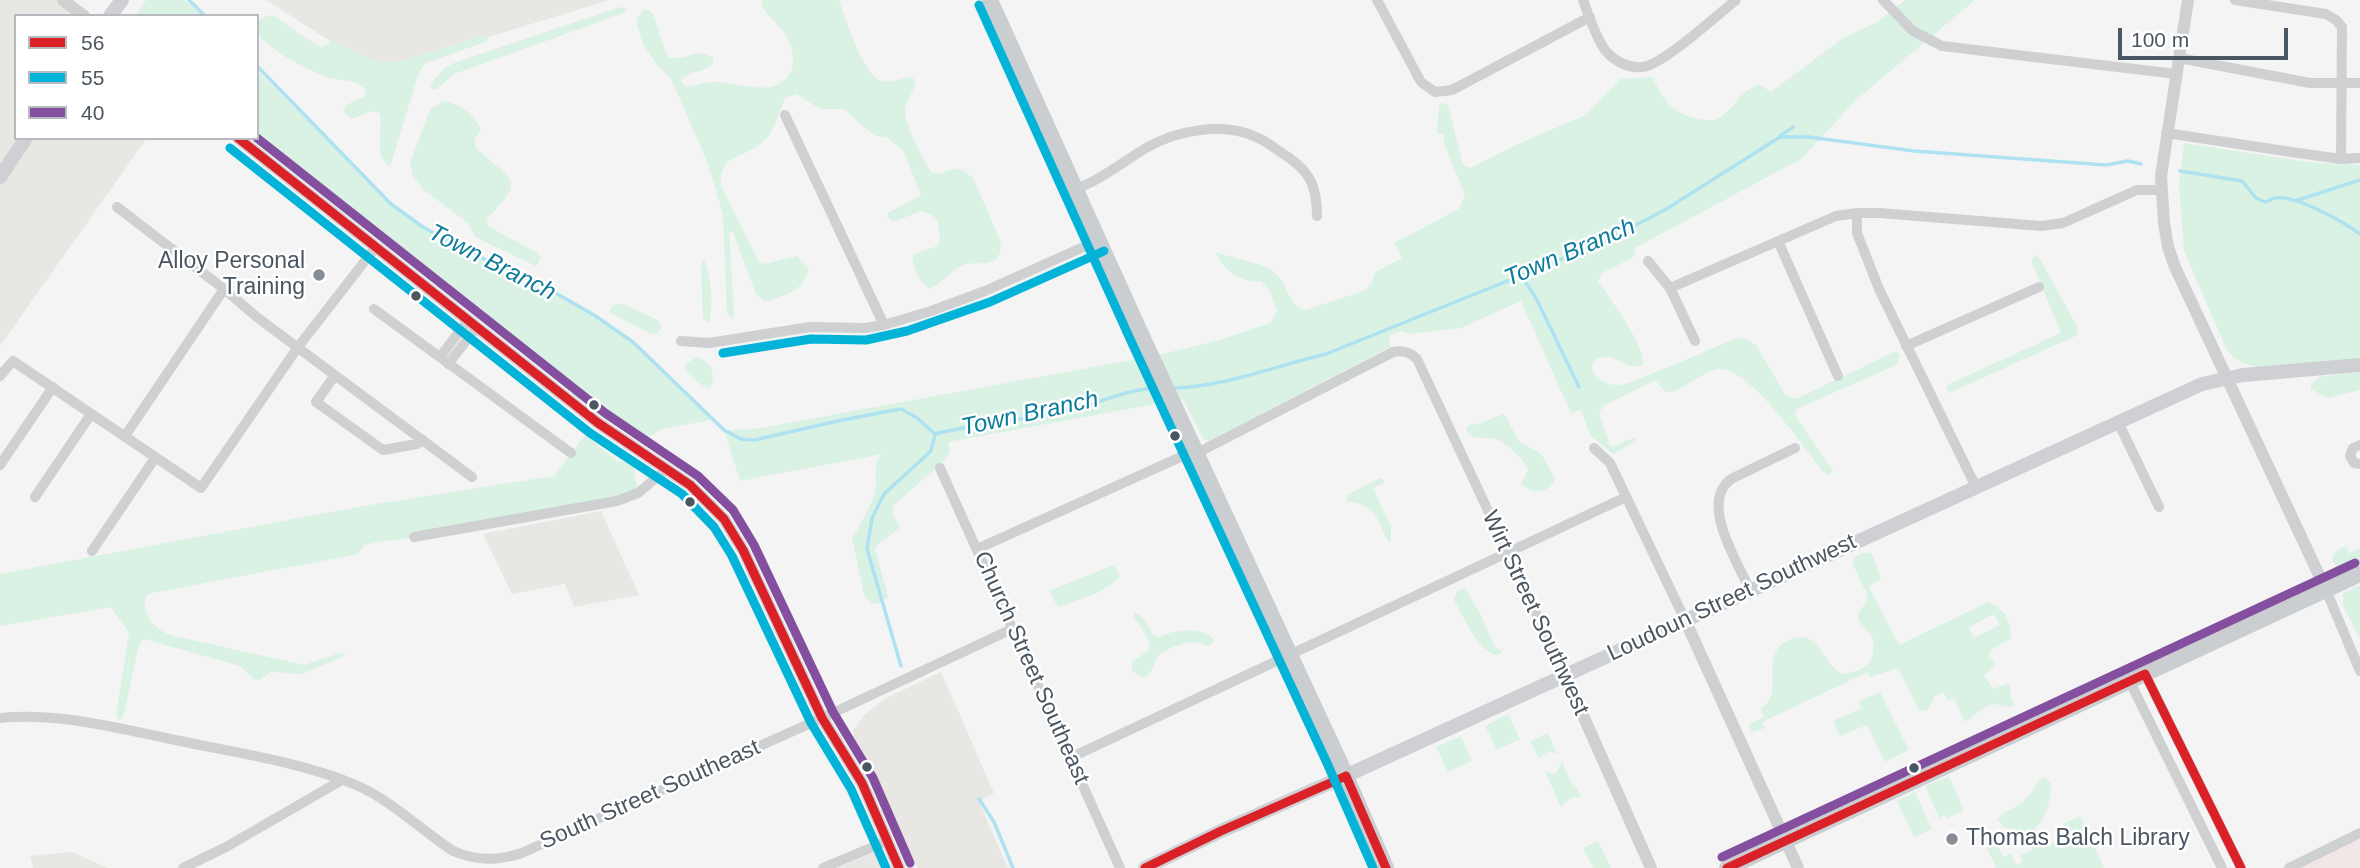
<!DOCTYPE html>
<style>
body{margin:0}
#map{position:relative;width:2360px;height:868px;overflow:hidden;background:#f4f4f4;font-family:Arial,sans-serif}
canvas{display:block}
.legend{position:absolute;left:14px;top:14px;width:245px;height:126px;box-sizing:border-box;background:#fff;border:2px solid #b7bbc0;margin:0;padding:9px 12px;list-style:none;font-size:21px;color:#4a5661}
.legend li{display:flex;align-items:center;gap:14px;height:35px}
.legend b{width:35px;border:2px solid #b7bbc0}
.scale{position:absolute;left:2118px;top:28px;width:170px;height:32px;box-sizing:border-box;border:4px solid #4a5661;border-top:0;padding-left:9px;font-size:21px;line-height:24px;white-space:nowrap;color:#4a5661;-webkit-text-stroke:5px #fff;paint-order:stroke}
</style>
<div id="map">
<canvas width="2360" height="868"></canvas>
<ul class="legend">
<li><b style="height:9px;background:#da2128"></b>56</li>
<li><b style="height:9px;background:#04b3d8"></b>55</li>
<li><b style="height:9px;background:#844f9f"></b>40</li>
</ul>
<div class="scale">100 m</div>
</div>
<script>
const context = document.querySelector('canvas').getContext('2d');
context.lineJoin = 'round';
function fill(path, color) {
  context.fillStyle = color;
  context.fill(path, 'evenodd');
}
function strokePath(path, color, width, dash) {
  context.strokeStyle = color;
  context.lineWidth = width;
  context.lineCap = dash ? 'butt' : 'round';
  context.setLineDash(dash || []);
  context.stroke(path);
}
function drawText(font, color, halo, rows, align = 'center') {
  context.font = font + ' Arial,sans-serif';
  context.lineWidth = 5;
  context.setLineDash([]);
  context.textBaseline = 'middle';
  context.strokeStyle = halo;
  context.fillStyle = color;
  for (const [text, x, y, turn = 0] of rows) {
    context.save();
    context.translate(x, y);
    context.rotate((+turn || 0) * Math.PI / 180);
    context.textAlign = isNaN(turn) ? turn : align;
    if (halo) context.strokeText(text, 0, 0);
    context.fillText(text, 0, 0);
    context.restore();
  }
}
fill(new Path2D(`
 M0,0H57L75,16H16V138H147L0,346Z
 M266,0H610L377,71Z
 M601,511L639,595L574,607L565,584L512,594L483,534Z
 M941,672L994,793L979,802L1008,868H917L872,767L854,740L853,730L864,715L884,699Z
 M72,852L108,868H33L30,856Z
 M874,852L882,868H838Z`), '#e8e7e3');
fill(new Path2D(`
 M2360,833V868H2287Z`), '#f1e7e6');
fill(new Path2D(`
 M146,0H185L203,16H135Z
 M763,0H839C845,18 862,71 879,80C887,84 903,78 912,77L916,82C914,91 907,99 905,108C903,123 923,158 931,172L939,174L953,169L963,170L973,178L1000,240L1001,250L997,259C981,267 973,261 963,265C950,271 942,284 929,289C919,281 910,266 914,254L935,247L940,242L938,221L931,214L921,211L893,222L887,217L888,213L921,195L903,150L886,137L876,136L867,130L844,109H820L796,94L785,98C778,113 776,130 763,142C744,159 718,153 721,186L759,262L765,264L797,256L809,268C803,293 787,293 765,302L756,294L733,232H729L734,313L732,319L727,313L723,215L716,190L706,159L671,79L654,61L642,42L636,20L643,10H649L653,14L667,56C683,64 698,45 713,58V64C704,72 691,71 681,79L682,83L686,86C696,87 704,82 713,82C737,81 772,99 789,75C795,67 793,53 790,44C784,28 769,19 761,5Z
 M1905,0H1975L1857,99L1801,159L1633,249L1636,253L1632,258L1602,273L1598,281C1610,299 1645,344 1643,365C1625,371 1616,353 1602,357C1581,362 1596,385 1617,385C1627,385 1638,379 1648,375C1677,364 1706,351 1734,339L1743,338L1756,345L1786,396L1796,399L1894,352L1899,353L1900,356L1896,365L1797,409L1795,412L1796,417L1833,471L1829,475L1823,472C1805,449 1747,363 1717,369C1703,373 1687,385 1673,392H1666L1655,380L1605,405L1599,412L1610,446C1620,446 1627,438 1637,438L1635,442L1613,454L1590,435L1581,410L1571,413L1521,301L1461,328L1409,334L1402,331L1389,336L1390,347L1209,441L1203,439L1183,399L948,442L950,451L946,459L893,506V516L900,526C895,535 883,538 875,548L888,597L877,604L871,603L864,595L852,538C858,530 873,502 875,492C878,478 871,464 882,454L740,481L724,430L755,429L1154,356L1220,340L1270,323L1277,312L1270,291L1261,281C1240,283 1224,270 1215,252C1229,257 1266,264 1274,272C1288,284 1288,304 1305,310L1364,291L1372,283L1375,272L1402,258L1394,243L1459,209L1465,195L1443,141L1445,135L1437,133L1439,106L1443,103L1448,105L1463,165L1470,168L1518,144L1586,115L1620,79L1652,77C1665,101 1671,114 1700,119C1705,120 1712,121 1717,119C1736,110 1737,90 1760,85L1771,92L1843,38L1876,23Z
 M620,7L628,9L624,13L454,74L436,90L432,89L430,85L443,69L454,63Z
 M273,15L321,48L333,40L368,59L387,63L400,61L484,35L490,36L485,42L426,63L419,72L390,167C371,153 385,132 379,113L373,111L351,119L343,110L346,105L364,97L366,90C356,77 338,82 324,76C301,67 273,52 257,33V22L266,16Z
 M257,70L391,204L423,227L465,250L547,288L594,315L633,342L711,420L662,429L643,441L573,395L571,389L253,138H257Z
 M444,101C461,104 473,114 481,129L475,139V146C482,157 515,174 511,188C508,198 494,211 487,219L488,226L537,253L541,258L536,266L475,237L468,223L425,191L413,177L410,163L430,109Z
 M2184,143L2306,162L2360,165V359L2259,367C2243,364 2233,361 2225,346L2184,251L2179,184Z
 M2037,254L2076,324L2078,335L1949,393L1946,387L1949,384L2061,333L2032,263V259Z
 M704,259C711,278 714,304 709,323L703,320L701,265Z
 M623,304L658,320L662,327L657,334H651L609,312L613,305Z
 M696,357C711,360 718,376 709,389L697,382L685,370V365Z
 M2360,372V390L2327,398L2311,389V384L2318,377Z
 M1504,414L1519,441L1541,454L1555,478C1550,494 1532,495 1521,484L1528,470C1525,460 1509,446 1500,441C1489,434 1476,443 1467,432L1466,427L1474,423L1476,425Z
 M585,435L617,461L633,464L638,493L460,531L378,542L365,545L359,553L348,556L147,594C140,613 153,628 170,635L304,665L340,653L346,655L302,674L271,672L260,680L253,679L240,666L144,639L139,645L123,718L118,720L116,715L129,633L111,607L0,626V574L363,506L554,476Z
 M1380,478L1384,480V483L1373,488L1391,527V542L1388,541C1376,517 1376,504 1347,502V495Z
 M2346,547L2349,553L2360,548V563L2339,571L2332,560C2334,552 2338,548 2346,547Z
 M1867,552L1872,554L1881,579L1869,587L1899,645L1988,602C2005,609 2011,620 2011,638L1991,650L1989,656L1996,663L1984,676L1993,689L2009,683L2011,697L2014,704L2012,707C2005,708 2001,705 1995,704C1984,704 1974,717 1965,722L1954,699L1948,701L1943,692L1935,696L1927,711L1919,710L1898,668L1870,677L1868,672L1762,722L1765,728L1753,732L1749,728L1750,724L1764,717L1760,709C1787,693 1758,656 1787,641C1821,624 1821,667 1844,674C1857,671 1872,668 1873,651C1874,644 1874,640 1870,634C1865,627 1859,624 1857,615L1867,601V594L1852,563L1854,557ZM1994,614L2000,625L1974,638L1969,627Z
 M1114,565L1120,577C1104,593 1079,600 1058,607L1049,591Z
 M2360,585V639L2343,605V593Z
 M1462,588L1466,590L1481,615L1494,646L1502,651L1498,655C1480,655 1462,614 1454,600L1457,591Z
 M1135,612L1142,617L1153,634L1160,637C1175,629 1202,626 1214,640L1213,643L1209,646C1204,645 1197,642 1193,642C1184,643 1168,648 1161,653C1153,659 1153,690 1132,670V662L1148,651L1150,642L1133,615Z
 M1880,692L1909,750L1885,762L1867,725L1840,736L1833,721L1862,708L1859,701Z
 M1508,714L1520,739L1497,750L1485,726Z
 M1548,733L1557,754L1548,751L1539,759L1530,741Z
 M1461,736L1472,761L1448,772L1436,747Z
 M1562,761L1572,785L1574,784L1581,797L1571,798L1561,807L1545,771L1551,774L1557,772Z
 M1949,776L1964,811L1947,818L1945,815L1939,818L1925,786Z
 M2043,777L2051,783C2052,792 2048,809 2043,818C2037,829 2028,830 2036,843L2050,846L2056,841C2056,825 2066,822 2079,817L2085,824L2104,868H1996L1986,846L1988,841L1993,839L2004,857L2011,854L2016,865L2023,862L2020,856L2032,849L2027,837L2004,827L1997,819C2004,810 2017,808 2025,800C2033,793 2035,784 2043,777Z
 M1915,792L1932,829L1914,837L1897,801Z
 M1598,841L1611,868H1593L1583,848Z`), '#d9f2e3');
strokePath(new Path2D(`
 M189,0L205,16
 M257,66L391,204L423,227L465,250L547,288L594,315L633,342L724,430L741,439L755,440L842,420L901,409L917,418L935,434C978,423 1023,420 1067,411C1099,404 1127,388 1160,388
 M1780,136L1793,127
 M2180,171L2242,181L2256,198L2265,202C2269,201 2272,198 2276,198C2296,195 2344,222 2360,234
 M2295,201L2360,180
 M1521,275L1537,300L1579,387
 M1171,388C1225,387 1275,366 1326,354L1604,242L1668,208L1780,137H1809L1914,151L2106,165L2128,161L2141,164
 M901,666L867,549L872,518L884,494L931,451L935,435
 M979,799L994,822L1013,868`), '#aee2f0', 3.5);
strokePath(new Path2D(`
 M1377,0L1421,82L1435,92L1452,90L1590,17
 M1583,0C1589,16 1595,36 1605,50C1614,61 1629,69 1643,67C1664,64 1717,15 1736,0
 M1883,0L1913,31L1942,46L2176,74
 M2235,0L2326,14L2336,20L2342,27L2341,159
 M2179,58L2310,83H2360
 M785,115L884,325
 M2166,133L2298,153L2341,159L2360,158
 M1076,189C1102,179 1123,162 1146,148C1177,130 1223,122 1256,137C1264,140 1272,146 1279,151C1308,169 1317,182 1317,216
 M117,207L224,289L258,318L472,477
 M1857,213V233L1879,289L1976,487
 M1778,241L1838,376
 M1648,261L1670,288L1695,341
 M1670,288L1836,216L1857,213H1880L2041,226L2063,223L2137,190H2161
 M374,309L571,453
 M681,341L709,343L810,327L865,328L884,325L931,311L985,291L1099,240
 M1906,346L2039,287
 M440,357L468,320
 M448,364L477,327
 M335,375L316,402L383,450L417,444L423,440
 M0,376L13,361L201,488L298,347L375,248
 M2118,422L2159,507
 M125,436L224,289
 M2360,445L2353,448L2350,456L2354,463L2360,464
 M1594,448L1610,463L1685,620
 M1197,453L1393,352C1403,350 1410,352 1417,359L1565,675
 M0,465L53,387
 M940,468L1120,868
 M35,497L91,414
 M414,537L617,501L638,493L667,469
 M977,549L1196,450
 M92,551L155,458
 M1750,590C1738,563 1697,500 1733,478L1795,448
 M2326,590L2360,671
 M2145,674L2241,868
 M2130,682L2222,868
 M0,718C60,712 121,729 180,741C238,753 301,762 356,785C391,800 421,830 453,851C477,861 497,861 522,853L822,718L1012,629
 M1072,757L1626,497
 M183,868L226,847L342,780
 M823,868L887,841
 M2289,868L2360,833`), '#ced0d2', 10);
strokePath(new Path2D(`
 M63,0L84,16
 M2188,0L2161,176L2164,223L2168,247L2175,267L2326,590
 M238,138L551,386L598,423L690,485L724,519L743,550L822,718L862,783L899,868
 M1685,620L1798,868
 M1565,675L1651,868`), '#ced0d2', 12);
strokePath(new Path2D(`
 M110,16L122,0
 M0,177L26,138
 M1145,868L1221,831L1354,772L2202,384L2243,375L2360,365`), '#ced0d4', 14);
strokePath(new Path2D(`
 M990,0L1142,336L1338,758L1386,868
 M1727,868L2360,574`), '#caced1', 16);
strokePath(new Path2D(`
 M238,138L598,423L690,485L724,519L743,550L822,718L862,783L899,868
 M1346,776L1386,868
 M1145,868L1221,831L1346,776
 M1727,868L2145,674L2241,868`), '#da2128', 9);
strokePath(new Path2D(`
 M979,5L1131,341L1327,763L1373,868
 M230,148L590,433L682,494L714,527L732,556L811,723L851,789L886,868
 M723,353L811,339L866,340L907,331L990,302L1104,251`), '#04b3d8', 9);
strokePath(new Path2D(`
 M257,138L605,413L698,476L733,510L754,545L833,712L873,778L910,863
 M1722,857L2355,563`), '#844f9f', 9);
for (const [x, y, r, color] of [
 [319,275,7,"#868d94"],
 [416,296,6,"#4a5661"],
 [594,405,6,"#4a5661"],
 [1175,436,6,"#4a5661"],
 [690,502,6,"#4a5661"],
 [867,767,6,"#4a5661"],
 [1914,768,6,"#4a5661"],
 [1952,839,7,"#868d94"]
]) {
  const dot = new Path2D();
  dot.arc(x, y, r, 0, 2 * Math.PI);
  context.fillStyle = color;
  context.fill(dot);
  strokePath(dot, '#fff', 2.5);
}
drawText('23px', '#4a5661', '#fff', [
 ["Alloy Personal",305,262],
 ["Training",305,288],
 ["Thomas Balch Library",1966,839,"left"]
], 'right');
drawText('23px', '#4a5661', '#fff', [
 ["Loudoun Street Southwest",1732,598,-25],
 ["Wirt Street Southwest",1535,613,65],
 ["Church Street Southeast",1031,668,66],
 ["South Street Southeast",650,795,-24]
]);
drawText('italic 24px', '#0c7c9b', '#fff', [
 ["Town Branch",1570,253,-23],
 ["Town Branch",492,263,27],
 ["Town Branch",1030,414,-12]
]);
</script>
